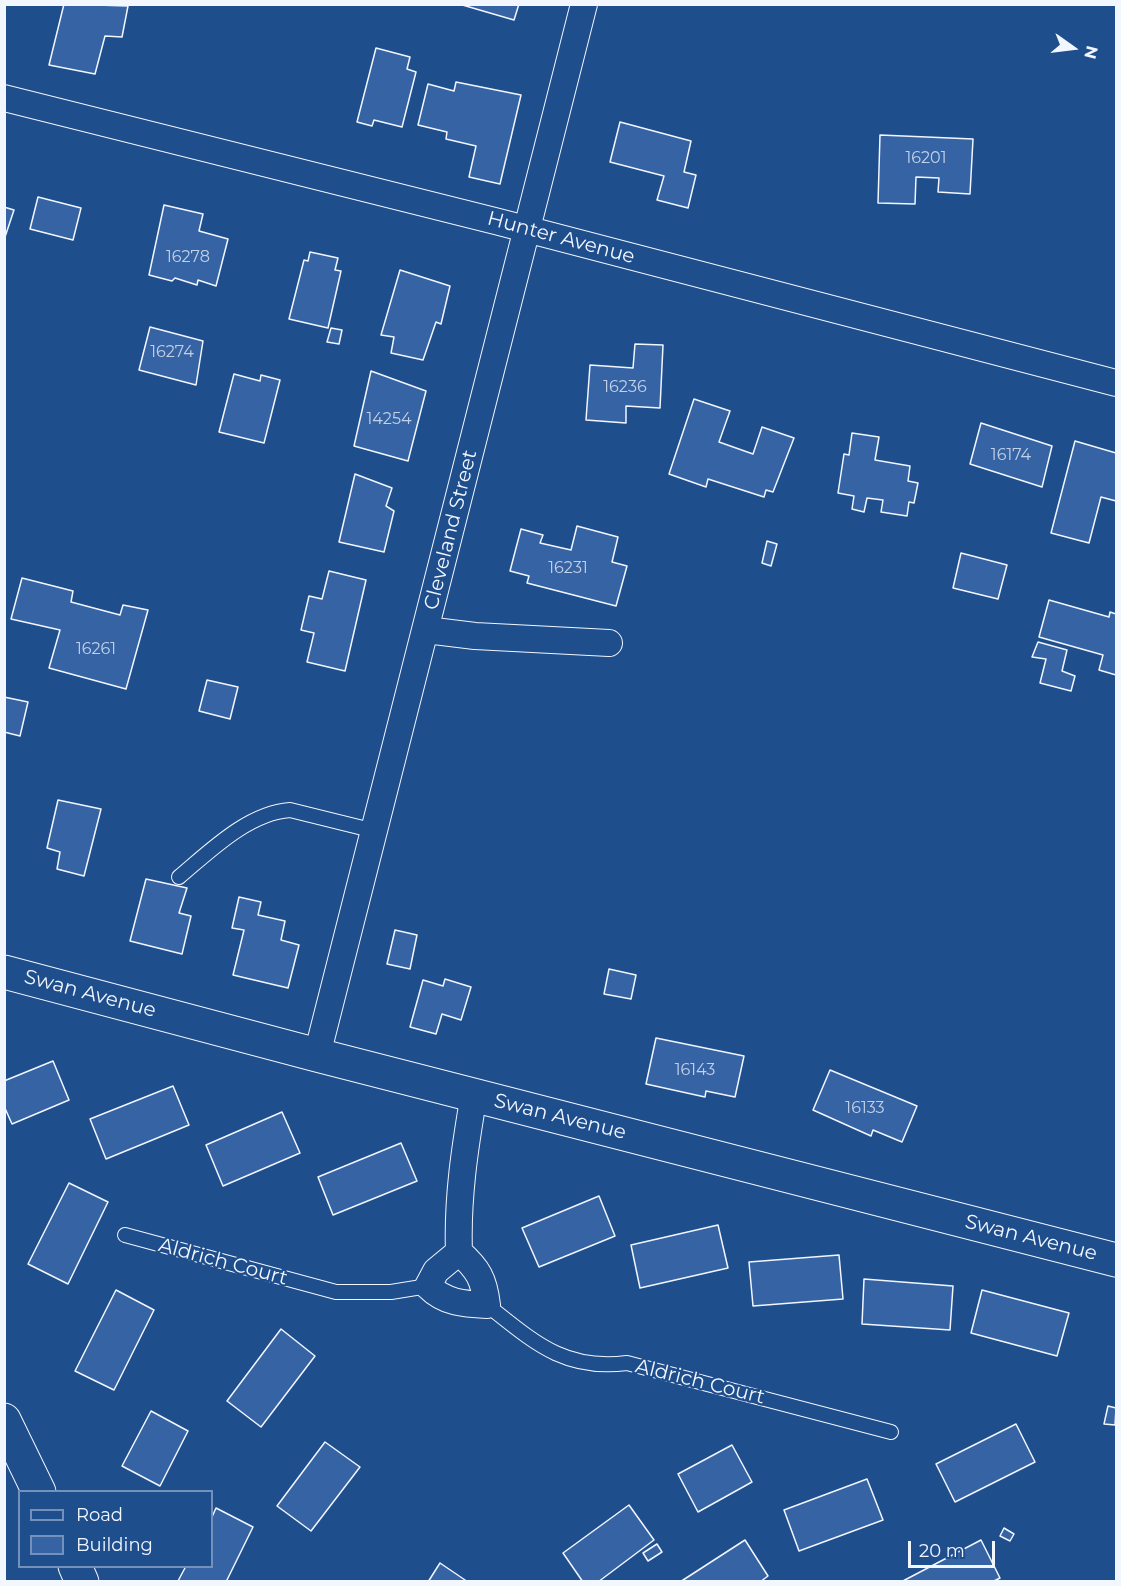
<!DOCTYPE html>
<style>
body{margin:0}
#map{position:relative;width:1121px;height:1586px;overflow:hidden;background:#1f4e8c;font-family:Montserrat,sans-serif}
canvas{display:block}
.frame{position:absolute;inset:0;border:6px solid #f2f6ff;pointer-events:none}
.legend{position:absolute;left:18px;top:1490px;width:195px;height:78px;box-sizing:border-box;background:#1f4e8c;border:2px solid #7391ba;margin:0;padding:8px 10px;list-style:none;font-size:18px;color:#f2f6ff}
.legend li{display:flex;align-items:center;gap:12px;height:30px}
.legend b{width:30px;border:2px solid #7391ba}
.north{position:absolute;left:1043px;top:18px;width:60px;height:60px;-webkit-text-stroke:4px #1f4e8c;paint-order:stroke;rotate:104deg;font-size:16px;font-weight:700;line-height:24px;text-align:center;color:#f2f6ff}
.north::after{content:'';display:block;margin:auto;width:21px;height:27px;background:#f2f6ff;clip-path:polygon(50% 0,100% 100%,50% 72%,0 100%)}
.scale{position:absolute;left:908px;top:1541px;width:87px;height:27px;box-sizing:border-box;border:3px solid #f2f6ff;border-top:0;padding-left:8px;font-size:18px;line-height:21px;white-space:nowrap;color:#f2f6ff;-webkit-text-stroke:4px #1f4e8c;paint-order:stroke}
</style>
<div id="map">
<canvas width="1121" height="1586"></canvas>
<div class="frame"></div>
<ul class="legend">
<li><b style="height:8px;background:#1f4e8c"></b>Road</li>
<li><b style="height:16px;background:#3563a3"></b>Building</li>
</ul>
<div class="north">N</div>
<div class="scale">20 m</div>
</div>
<script>
const context = document.querySelector('canvas').getContext('2d');
context.lineJoin = 'round';
function fill(path, color) {
  context.fillStyle = color;
  context.fill(path, 'evenodd');
}
function strokePath(path, color, width, dash) {
  context.strokeStyle = color;
  context.lineWidth = width;
  context.lineCap = dash ? 'butt' : 'round';
  context.setLineDash(dash || []);
  context.stroke(path);
}
function drawText(font, color, halo, rows, align = 'center') {
  context.font = font + ' Montserrat,sans-serif';
  context.lineWidth = 4.5;
  context.setLineDash([]);
  context.textBaseline = 'middle';
  context.strokeStyle = halo;
  context.fillStyle = color;
  for (const [text, x, y, turn = 0] of rows) {
    context.save();
    context.translate(x, y);
    context.rotate((+turn || 0) * Math.PI / 180);
    context.textAlign = isNaN(turn) ? turn : align;
    if (halo) context.strokeText(text, 0, 0);
    context.fillText(text, 0, 0);
    context.restore();
  }
}
const building = new Path2D(`
 M64,4L128,6L122,37L105,36L95,74L49,65Z
 M459,4H519L514,20Z
 M376,48L410,57L407,69L416,72L402,127L374,120L372,126L357,122Z
 M456,82L521,95L500,184L469,177L476,146L446,139L447,132L418,125L428,84L454,91Z
 M620,122L691,141L684,172L696,175L688,208L657,200L664,176L610,162Z
 M880,135L973,139L970,194L938,192L939,178L916,177L915,204L878,203Z
 M38,197L81,208L73,240L30,229Z
 M164,205L203,214L199,231L228,239L216,286L198,280L197,285L175,278L172,281L149,275Z
 M4,207L14,210L4,240Z
 M310,252L338,258L335,270L341,271L328,328L289,319L304,260L308,261Z
 M400,270L450,286L441,324L436,322L423,360L391,353L394,337L381,335Z
 M150,327L203,341L196,385L139,370Z
 M331,328L342,330L339,344L327,342Z
 M635,344L663,345L660,408L626,406V423L586,420L590,365L633,368Z
 M371,371L426,391L408,461L354,446Z
 M234,374L260,381L261,375L280,380L264,443L219,432Z
 M694,399L730,411L719,442L753,454L762,427L794,438L773,492L766,490L764,497L708,479L706,487L669,474Z
 M981,423L1052,446L1042,487L970,464Z
 M852,433L879,437L875,460L910,466L908,481L918,483L914,503L909,502L907,516L881,512L883,500L867,498L864,512L852,509L854,496L838,493L844,454L849,455Z
 M1075,441L1116,453V501L1101,497L1089,543L1051,533Z
 M355,474L392,488L386,506L394,511L384,552L339,542Z
 M577,526L618,537L612,562L627,566L616,606L527,583L529,576L510,571L521,529L543,535L540,543L571,550Z
 M767,541L777,544L771,566L762,563Z
 M961,553L1007,565L998,599L953,588Z
 M329,571L366,580L345,671L307,662L314,633L301,630L309,596L322,599Z
 M22,578L73,591L71,602L120,615L123,605L148,610L126,689L49,668L60,630L11,619Z
 M1049,600L1109,617L1110,612L1116,614V675L1099,670L1103,655L1039,637Z
 M1038,642L1067,650L1062,671L1075,676L1071,691L1040,683L1046,659L1032,657Z
 M207,680L238,687L230,719L199,711Z
 M4,697L28,702L20,736L4,732Z
 M58,800L101,809L84,876L57,869L60,852L47,848Z
 M146,879L187,888L179,913L191,916L182,954L130,941Z
 M239,897L261,902L258,915L285,921L281,940L299,945L288,988L233,975L244,930L232,928Z
 M395,930L417,935L410,969L387,964Z
 M609,969L636,975L631,999L604,994Z
 M445,979L471,987L461,1020L442,1014L436,1034L410,1027L423,980L443,986Z
 M656,1038L744,1056L735,1097L706,1091L705,1097L646,1084Z
 M53,1061L69,1100L12,1124L4,1106V1081Z
 M830,1070L917,1106L902,1142L873,1130L871,1136L813,1110Z
 M173,1086L189,1125L106,1159L90,1119Z
 M282,1112L300,1153L223,1186L206,1145Z
 M401,1143L417,1181L333,1215L318,1177Z
 M69,1183L108,1202L68,1284L28,1264Z
 M599,1196L615,1236L539,1267L522,1228Z
 M718,1225L728,1268L640,1288L631,1245Z
 M839,1255L843,1299L753,1306L749,1262Z
 M864,1279L953,1286L950,1330L862,1324Z
 M116,1290L154,1310L114,1390L75,1371Z
 M982,1290L1069,1313L1057,1356L971,1333Z
 M281,1329L315,1356L261,1427L227,1401Z
 M1108,1406L1116,1408L1115,1425L1104,1424Z
 M151,1411L188,1431L160,1486L122,1466Z
 M1016,1424L1035,1462L955,1502L936,1464Z
 M325,1442L360,1467L311,1531L277,1506Z
 M732,1445L752,1482L698,1512L678,1474Z
 M867,1479L883,1520L799,1551L784,1510Z
 M629,1505L654,1540L598,1582H583L563,1553Z
 M216,1508L253,1527L226,1582L178,1581L186,1566H212V1517Z
 M1004,1528L1014,1534L1010,1541L1000,1536Z
 M745,1540L768,1576L760,1582H680Z
 M981,1540L1000,1578L992,1582H901Z
 M657,1544L662,1552L648,1561L643,1553Z
 M440,1563L468,1582H428Z`);
fill(building, '#3563a3');
strokePath(building, '#f2f6ff', 1.5);
const lane = new Path2D(`
 M179,877C210,851 248,813 290,810L375,831
 M125,1235L336,1292H391L428,1286
 M487,1305C534,1342 564,1371 627,1363L891,1432`);
const street = new Path2D(`
 M4,98L499,222L1116,383
 M426,630L475,636L609,643
 M317,1055L584,4
 M459,1252L436,1271L428,1286C445,1303 464,1304 487,1305C484,1279 478,1269 459,1252C457,1198 465,1147 474,1094`);
const secondary = new Path2D(`
 M4,972L317,1055L1116,1260
 M4,1420L39,1492
 M75,1566L82,1582`);
strokePath(lane, '#f2f6ff', 16);
strokePath(street, '#f2f6ff', 28);
strokePath(secondary, '#f2f6ff', 35);
strokePath(lane, '#1f4e8c', 14);
strokePath(street, '#1f4e8c', 26);
strokePath(secondary, '#1f4e8c', 33);
drawText('16px', '#c3d1e8', null, [
 ["16201",926,158],
 ["16278",188,257],
 ["16274",172,352],
 ["16236",625,387],
 ["14254",389,419],
 ["16174",1011,455],
 ["16231",568,568],
 ["16261",96,649],
 ["16143",695,1070],
 ["16133",865,1108]
]);
drawText('20px', '#f2f6ff', '#1f4e8c', [
 ["Hunter Avenue",561,238,15],
 ["Cleveland Street",451,530,-76],
 ["Swan Avenue",90,994,15],
 ["Swan Avenue",560,1117,14],
 ["Swan Avenue",1031,1238,14],
 ["Aldrich Court",223,1262,15],
 ["Aldrich Court",700,1382,14]
]);
</script>
